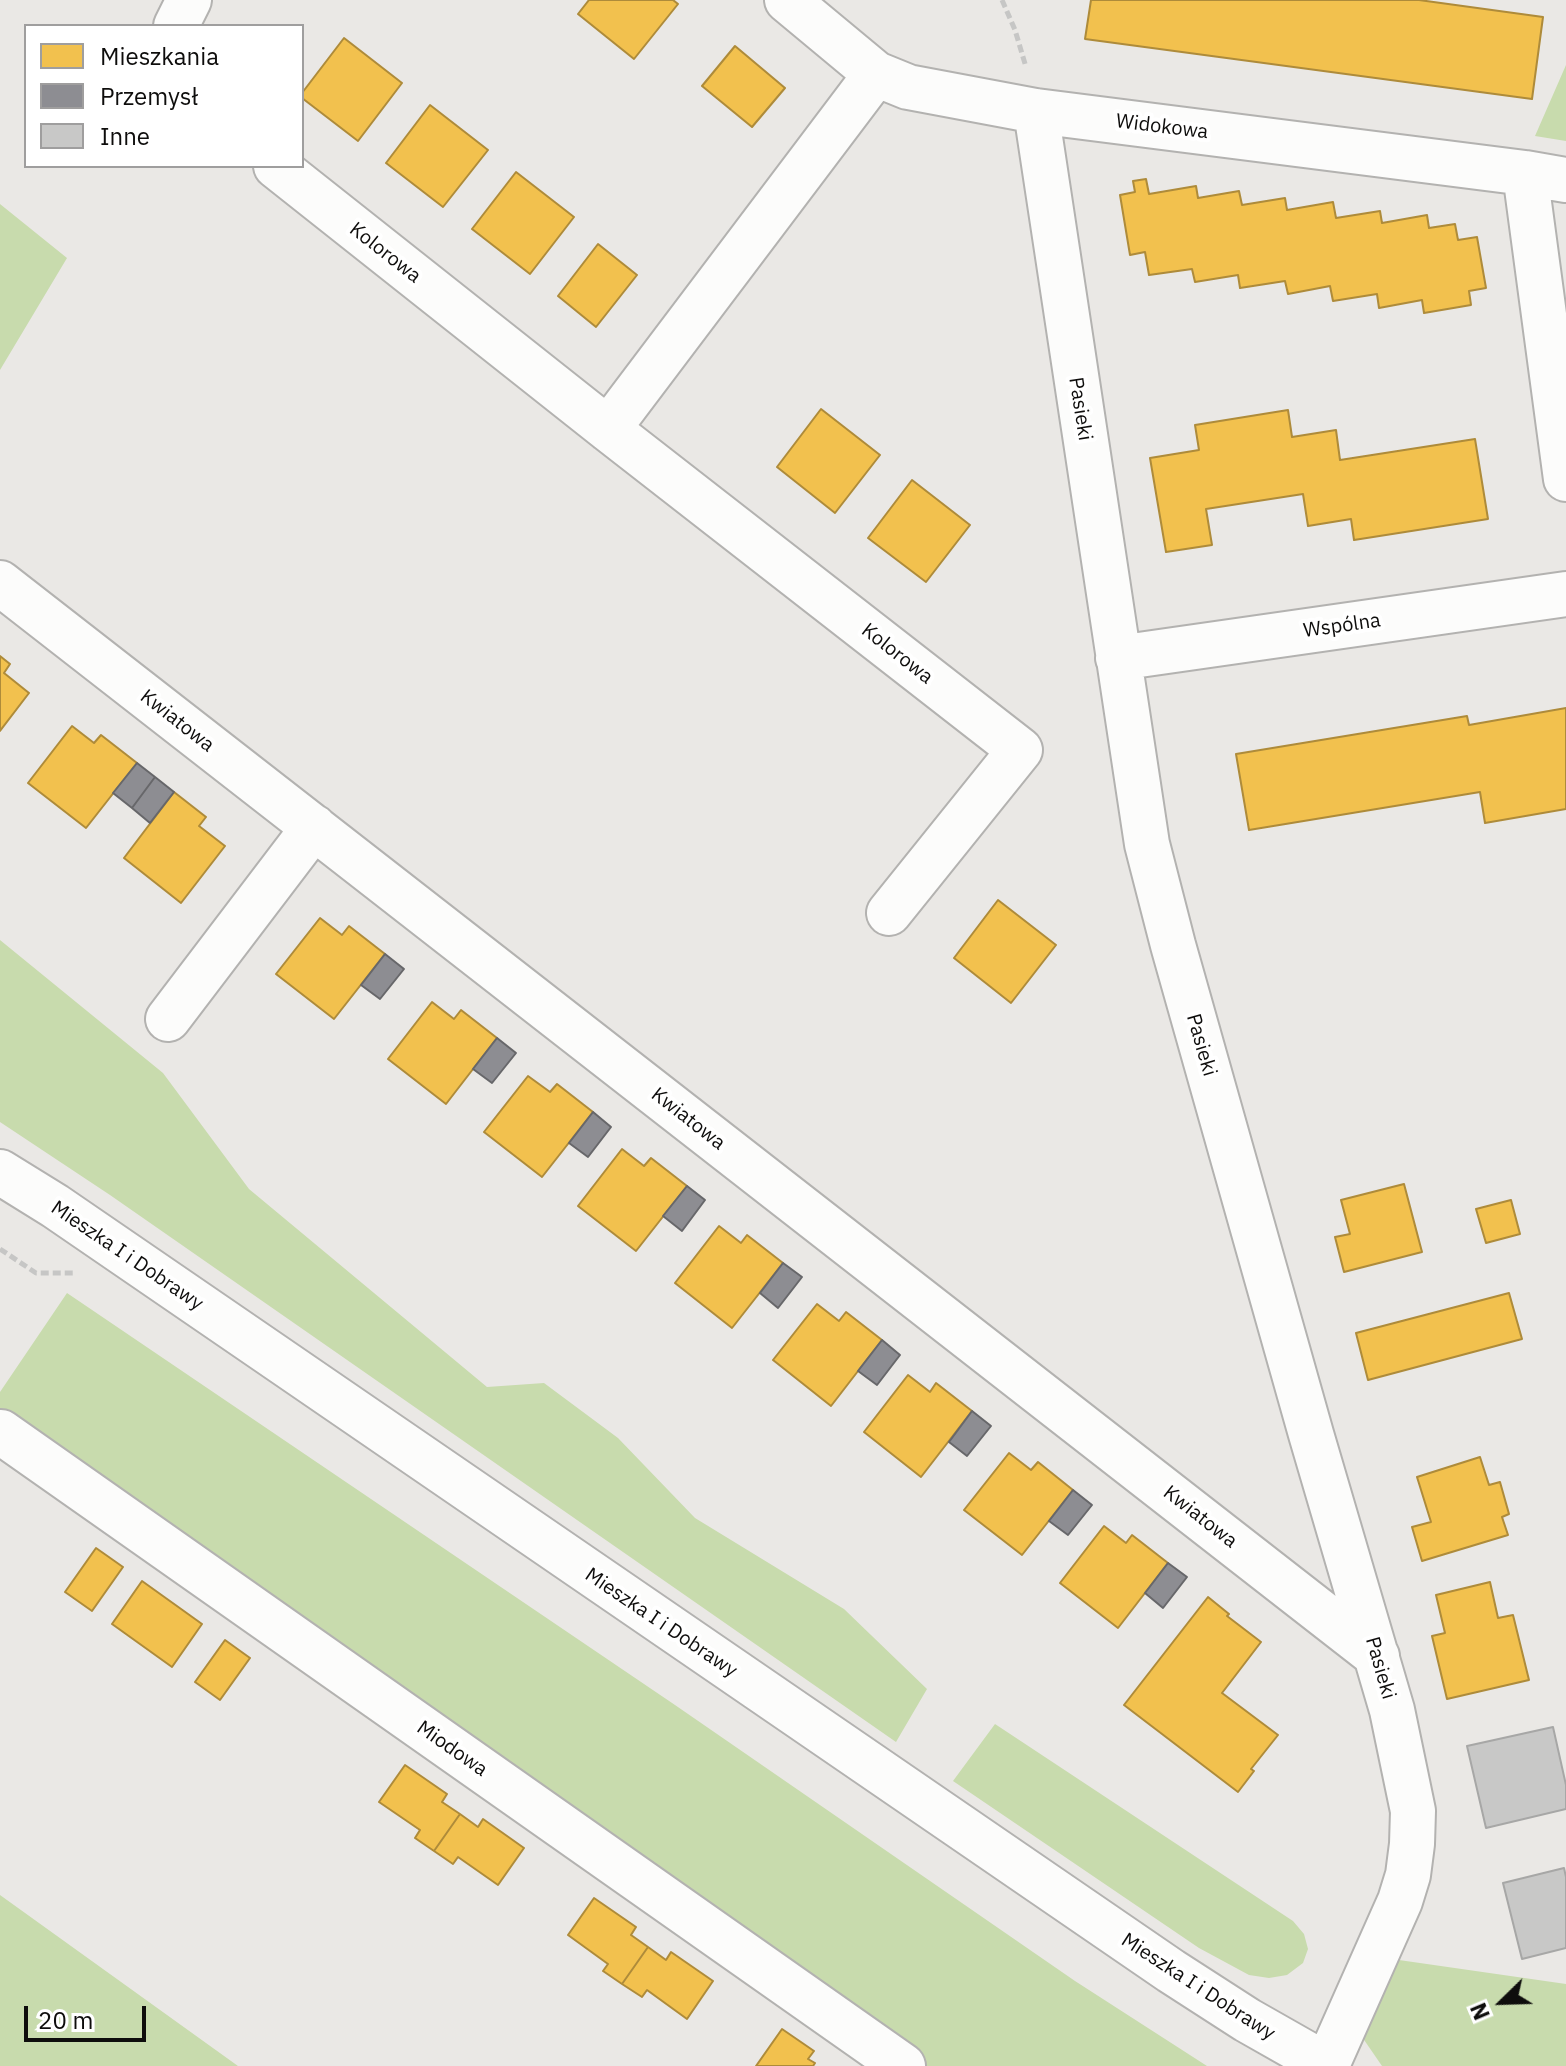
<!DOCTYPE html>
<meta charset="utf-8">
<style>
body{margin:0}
#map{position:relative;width:1566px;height:2066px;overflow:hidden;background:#eae8e5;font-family:"IBM Plex Sans",sans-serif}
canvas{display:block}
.legend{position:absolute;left:24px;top:24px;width:280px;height:144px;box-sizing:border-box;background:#fff;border:2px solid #9f9e9e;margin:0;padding:10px 14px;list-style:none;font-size:24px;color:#0e0d0c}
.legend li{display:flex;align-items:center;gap:16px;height:40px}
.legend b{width:40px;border:2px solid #9f9e9e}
.north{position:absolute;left:1462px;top:1962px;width:80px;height:80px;-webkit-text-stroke:6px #fff;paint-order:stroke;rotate:247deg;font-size:22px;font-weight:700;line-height:32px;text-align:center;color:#0e0d0c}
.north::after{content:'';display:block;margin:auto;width:28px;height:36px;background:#0e0d0c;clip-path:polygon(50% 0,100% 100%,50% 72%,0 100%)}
.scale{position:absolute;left:24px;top:2006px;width:122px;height:36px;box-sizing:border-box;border:4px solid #0e0d0c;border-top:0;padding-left:10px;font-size:24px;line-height:28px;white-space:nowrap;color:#0e0d0c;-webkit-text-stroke:6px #fff;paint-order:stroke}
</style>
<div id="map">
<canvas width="1566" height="2066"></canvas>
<ul class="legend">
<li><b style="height:22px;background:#f2c14e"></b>Mieszkania</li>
<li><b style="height:22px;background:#8d8d92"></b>Przemysł</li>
<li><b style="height:22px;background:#c8c8c7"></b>Inne</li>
</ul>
<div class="north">N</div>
<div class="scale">20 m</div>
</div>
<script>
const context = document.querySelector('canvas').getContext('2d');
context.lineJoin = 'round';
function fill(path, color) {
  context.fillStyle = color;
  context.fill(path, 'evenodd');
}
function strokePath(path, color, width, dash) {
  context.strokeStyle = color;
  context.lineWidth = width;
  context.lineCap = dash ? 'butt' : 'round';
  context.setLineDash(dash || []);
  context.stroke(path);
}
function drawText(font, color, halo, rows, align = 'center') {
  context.font = font + ' "IBM Plex Sans",sans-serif';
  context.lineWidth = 8;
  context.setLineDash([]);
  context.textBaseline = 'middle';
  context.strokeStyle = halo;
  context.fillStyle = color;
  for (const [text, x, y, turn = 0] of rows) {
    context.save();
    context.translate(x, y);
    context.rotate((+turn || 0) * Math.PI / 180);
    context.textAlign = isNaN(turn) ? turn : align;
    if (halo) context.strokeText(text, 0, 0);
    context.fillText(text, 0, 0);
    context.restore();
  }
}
fill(new Path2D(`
 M1566,65V141L1535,136Z
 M0,204L67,258L0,370Z
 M0,940L163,1073L249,1189L487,1387L544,1383L618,1438L695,1518L844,1609L927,1689L896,1742L110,1195L0,1122Z
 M67,1293L675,1705L1075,1981L1207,2066H925L0,1413V1392Z
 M995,1724L1293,1921L1304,1934L1308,1949L1303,1963L1287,1975L1269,1978L1249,1975L1199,1948L953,1781Z
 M0,1895L238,2066H0Z
 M1399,1960L1566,1984V2066H1382L1360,2034L1375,1997Z`), '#c8dbad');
const homes = new Path2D(`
 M589,0H673L678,4L634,59L578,14Z
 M1091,0H1419L1543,17L1532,99L1085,39Z
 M344,38L402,83L358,141L302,98V93Z
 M735,46L785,88L752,127L702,86Z
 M430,105L488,150L443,207L386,163Z
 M516,172L574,217L530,274L472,229Z
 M1146,179L1149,194L1196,186L1198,198L1239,191L1242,205L1285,198L1287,210L1333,202L1336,218L1380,211L1382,223L1427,215L1429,228L1455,224L1458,240L1477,237L1486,288L1469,291L1471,305L1424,313L1422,300L1379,308L1377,294L1333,301L1330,286L1288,294L1285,281L1240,288L1238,275L1195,282L1192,269L1149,275L1145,252L1130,255L1120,195L1135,192L1133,181Z
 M598,244L637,275L596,327L558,296Z
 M821,409L880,455L835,513L777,467Z
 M1288,410L1292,437L1336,430L1340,460L1475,439L1488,519L1354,540L1351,519L1308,526L1303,494L1206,509L1212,545L1166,552L1150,458L1199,450L1195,425Z
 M912,480L970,525L926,582L868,538Z
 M0,656L10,664L4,673L29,693L0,731Z
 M1566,708V809L1485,823L1480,792L1249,830L1236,754L1467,716L1469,725Z
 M72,726L94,743L101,735L137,763L86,828L28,783Z
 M174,792L206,817L199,826L225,846L181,903L124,858Z
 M998,900L1056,945L1011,1003L954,958Z
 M320,918L342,935L349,926L385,954L334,1019L276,974Z
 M432,1002L454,1019L461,1010L497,1038L446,1104L388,1059Z
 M528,1076L550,1092L557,1084L593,1112L542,1177L484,1132Z
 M622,1149L644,1166L651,1158L687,1186L636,1251L578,1206Z
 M1404,1184L1422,1252L1344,1272L1335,1237L1350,1234L1341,1200Z
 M1511,1200L1520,1234L1486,1243L1476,1209Z
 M719,1226L741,1243L747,1235L783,1263L732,1328L675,1283Z
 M1509,1293L1522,1339L1368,1380L1356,1333Z
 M817,1304L839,1321L846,1312L882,1340L831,1406L773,1360Z
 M908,1375L930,1392L936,1383L972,1411L921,1477L864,1432Z
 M1009,1453L1031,1470L1038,1462L1073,1490L1022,1555L964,1510Z
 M1480,1457L1489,1485L1500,1482L1509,1514L1502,1517L1508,1535L1422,1561L1412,1527L1431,1522L1417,1477Z
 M1104,1526L1126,1543L1132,1535L1168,1563L1118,1628L1060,1583Z
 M96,1548L123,1567L92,1611L65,1592Z
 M142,1581L202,1624L172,1667L112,1624Z
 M1490,1582L1498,1618L1513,1615L1529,1680L1447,1699L1432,1636L1445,1633L1436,1595Z
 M1208,1597L1229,1614L1227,1616L1261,1642L1222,1693L1278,1735L1251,1769L1254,1771L1238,1792L1124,1705Z
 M225,1640L250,1658L220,1700L195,1682Z
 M405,1765L447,1794L442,1802L460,1814L434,1851L415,1838L420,1830L379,1802Z
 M460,1814L478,1827L483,1819L524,1848L498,1885L458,1857L453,1864L434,1851Z
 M594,1898L636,1927L631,1935L648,1947L622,1984L603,1971L608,1964L568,1935Z
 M648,1947L666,1960L671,1952L713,1981L687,2019L647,1990L642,1997L622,1984Z
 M782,2029L814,2051L808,2059L815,2063L813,2066H756Z`);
fill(homes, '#f2c14e');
strokePath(homes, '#ae8b3a', 2);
const industry = new Path2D(`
 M137,763L155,777L132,808L113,793Z
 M155,777L174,792L150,823L132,808Z
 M385,954L404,969L380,999L361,985Z
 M497,1038L516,1053L492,1083L473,1069Z
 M593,1112L611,1127L588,1157L569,1143Z
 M687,1186L705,1200L682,1231L663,1216Z
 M783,1263L802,1277L778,1308L760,1293Z
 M882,1340L900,1355L877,1385L858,1371Z
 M972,1411L991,1426L967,1456L949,1442Z
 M1073,1490L1092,1505L1068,1535L1049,1521Z
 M1168,1563L1187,1577L1163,1608L1145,1593Z`);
fill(industry, '#8d8d92');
strokePath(industry, '#67676a', 2);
const building = new Path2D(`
 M1553,1727L1566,1785V1809L1486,1828L1467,1746Z
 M1564,1868L1566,1877V1948L1522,1959L1503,1883Z`);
fill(building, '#c8c8c7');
strokePath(building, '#a7a7a6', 2);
const minor = new Path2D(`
 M787,0L876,74L908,87L1036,111L1525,173L1566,180
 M176,26L189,0
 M1036,111L1147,844L1173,945L1311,1434L1392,1710L1413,1811L1412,1844L1408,1875L1400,1901L1327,2065
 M276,166L608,429L1020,750L889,913
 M1525,173L1566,479
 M608,429L876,74
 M0,583L1377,1656
 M1118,658L1566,594
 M168,1019L314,827
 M0,1172L55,1206L1171,1971L1247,2020L1328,2066
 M1,1432L903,2066`);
strokePath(minor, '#b3b2b0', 48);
strokePath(new Path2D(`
 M1002,0L1015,30L1026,67
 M0,1249L36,1273H76`), '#c6c6c5', 5, [8, 4]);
strokePath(minor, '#fcfcfb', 44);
drawText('20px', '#0e0d0c', '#fff', [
 ["Widokowa",1162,127,7],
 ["Kolorowa",385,253,38],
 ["Pasieki",1080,409,81],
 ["Wspólna",1342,626,-8],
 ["Kolorowa",897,654,38],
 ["Kwiatowa",177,721,38],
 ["Pasieki",1201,1045,74],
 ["Kwiatowa",688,1119,38],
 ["Mieszka I i Dobrawy",127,1256,34],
 ["Kwiatowa",1200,1517,38],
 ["Mieszka I i Dobrawy",661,1623,34],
 ["Pasieki",1380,1668,74],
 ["Miodowa",452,1749,35],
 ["Mieszka I i Dobrawy",1198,1987,33]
]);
</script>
